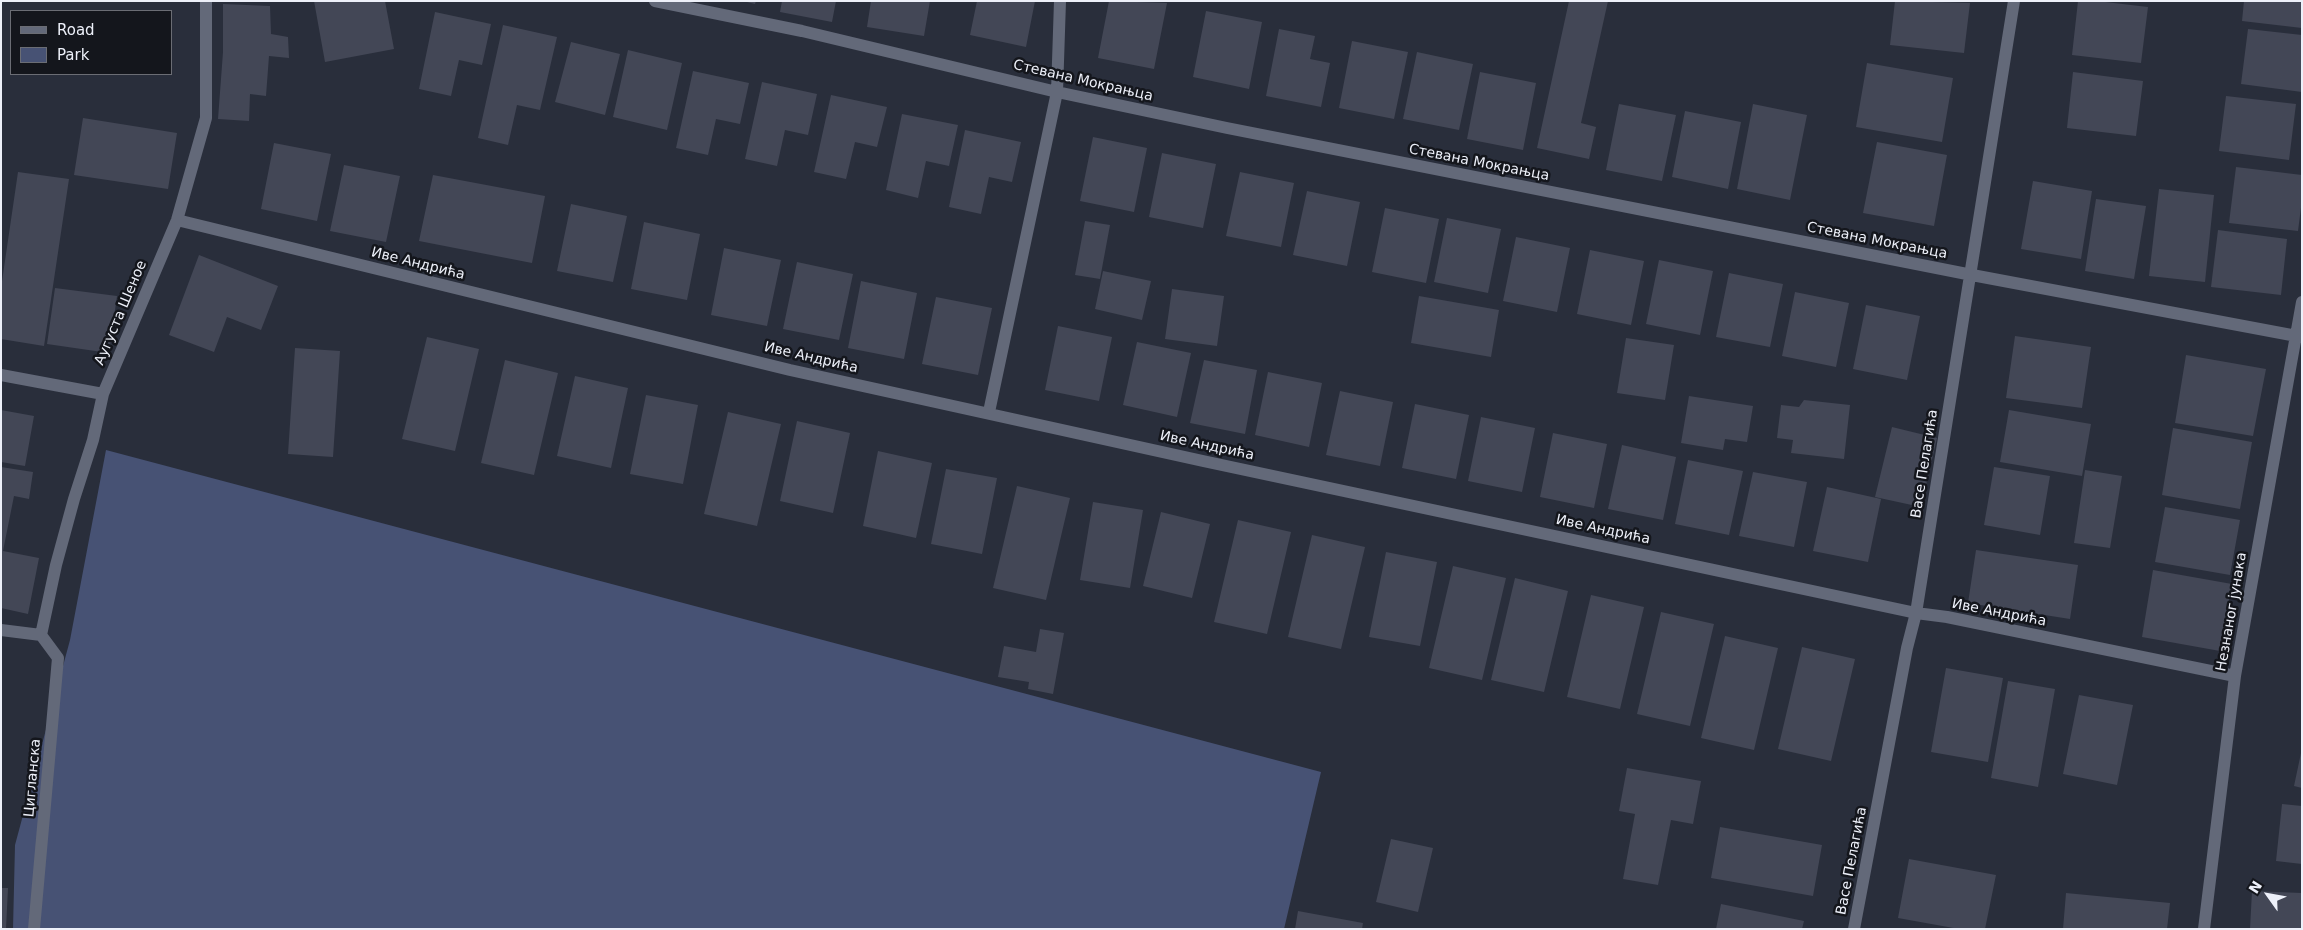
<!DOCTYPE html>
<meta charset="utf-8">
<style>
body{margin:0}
#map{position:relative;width:2303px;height:930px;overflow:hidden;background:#292e3b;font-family:"DejaVu Sans",sans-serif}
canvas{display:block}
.frame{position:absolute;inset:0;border:2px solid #edf0f9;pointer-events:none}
.legend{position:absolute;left:10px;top:10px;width:162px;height:65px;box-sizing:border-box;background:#14161c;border:1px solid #6b6d74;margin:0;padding:6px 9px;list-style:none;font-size:15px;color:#edf0f9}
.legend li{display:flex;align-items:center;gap:10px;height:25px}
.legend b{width:25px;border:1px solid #6b6d74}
.north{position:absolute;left:2243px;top:870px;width:50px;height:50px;-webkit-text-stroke:4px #14161c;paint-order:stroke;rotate:302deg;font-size:14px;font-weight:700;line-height:20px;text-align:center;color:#edf0f9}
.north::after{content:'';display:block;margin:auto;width:18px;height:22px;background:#edf0f9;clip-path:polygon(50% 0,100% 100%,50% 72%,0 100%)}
</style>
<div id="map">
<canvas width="2303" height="930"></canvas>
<div class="frame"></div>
<ul class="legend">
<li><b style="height:6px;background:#636979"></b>Road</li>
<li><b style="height:14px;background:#475274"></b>Park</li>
</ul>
<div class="north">N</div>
</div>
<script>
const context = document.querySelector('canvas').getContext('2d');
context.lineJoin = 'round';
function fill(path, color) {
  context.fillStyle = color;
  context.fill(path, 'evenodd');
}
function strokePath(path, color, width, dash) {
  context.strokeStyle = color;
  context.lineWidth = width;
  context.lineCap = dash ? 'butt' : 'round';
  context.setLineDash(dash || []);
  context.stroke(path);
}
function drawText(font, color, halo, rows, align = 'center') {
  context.font = font + ' "DejaVu Sans",sans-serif';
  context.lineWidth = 5;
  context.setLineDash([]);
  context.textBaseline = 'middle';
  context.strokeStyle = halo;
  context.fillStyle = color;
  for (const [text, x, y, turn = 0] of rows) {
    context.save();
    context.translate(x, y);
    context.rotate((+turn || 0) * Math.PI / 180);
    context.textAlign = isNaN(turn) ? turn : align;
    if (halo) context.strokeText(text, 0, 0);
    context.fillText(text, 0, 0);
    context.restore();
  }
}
fill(new Path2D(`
 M106,450L1321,772L1284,929H13L15,845L70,640Z`), '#475274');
fill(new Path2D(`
 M314,1H385L394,49L325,62Z
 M743,1H756L755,4Z
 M782,1H836L832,22L780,12Z
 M871,1H930L924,36L867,27Z
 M977,1H1035L1026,47L970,35Z
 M1109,1L1167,3L1154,69L1098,58Z
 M1569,1H1608L1581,123L1596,127L1589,159L1537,148Z
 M1895,1L1970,3L1964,53L1890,45Z
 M2078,1H2097L2148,7L2141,63L2072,55Z
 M2244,1H2302V28L2242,21Z
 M223,4L270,6L271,34L288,37L289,58L269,56L266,96L250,94L249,121L218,119L223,52Z
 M1206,11L1262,22L1249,89L1193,77Z
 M435,12L491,24L482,65L459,60L451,96L419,89Z
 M503,25L557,37L540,110L517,105L508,145L478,138Z
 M1279,29L1315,36L1310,59L1330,63L1321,107L1266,96Z
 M2248,29L2302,35V92L2241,84Z
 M1352,41L1408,52L1394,119L1339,108Z
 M571,42L620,54L605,115L555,102Z
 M628,50L682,63L667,130L613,117Z
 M1417,52L1473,64L1459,130L1403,119Z
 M1867,63L1953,78L1942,142L1856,127Z
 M693,71L749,83L740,124L716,119L708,155L676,148Z
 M1480,72L1536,83L1523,150L1467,139Z
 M2073,72L2143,81L2136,136L2067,128Z
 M762,82L817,94L808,135L785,130L777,166L745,159Z
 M831,95L887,107L877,147L855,142L846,179L814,172Z
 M2226,96L2296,104L2289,160L2219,151Z
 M1619,104L1676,115L1662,181L1606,170Z
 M1753,104L1807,115L1790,200L1737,189Z
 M1685,111L1741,122L1728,189L1672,177Z
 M902,114L958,125L949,166L926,161L918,198L886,190Z
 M83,118L177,133L168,189L74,175Z
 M965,130L1021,142L1012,182L989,177L981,214L949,207Z
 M1093,137L1147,148L1134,212L1080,201Z
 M1877,142L1947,155L1934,226L1863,213Z
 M274,143L331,154L317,221L261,209Z
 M1162,153L1216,164L1203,228L1149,217Z
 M344,165L400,176L386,242L330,231Z
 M2236,167L2302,175V200L2298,231L2229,223Z
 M18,172L69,179L44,346L1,339V288Z
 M1240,172L1294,183L1281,247L1226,236Z
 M433,175L545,196L532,263L419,241Z
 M2033,181L2092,191L2081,259L2021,249Z
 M2159,189L2214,195L2205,282L2149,276Z
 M1307,191L1360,202L1347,266L1293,255Z
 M2096,199L2146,206L2134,279L2085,271Z
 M571,204L627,216L613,282L557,271Z
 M1385,208L1439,219L1426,283L1372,272Z
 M1447,218L1501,229L1488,293L1434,282Z
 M1085,221L1110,225L1100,279L1075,275Z
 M644,222L700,234L687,300L631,289Z
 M2218,230L2287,239L2281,295L2211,287Z
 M1516,237L1570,248L1557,312L1503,301Z
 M724,248L781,260L767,326L711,315Z
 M1590,250L1644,261L1631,325L1577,314Z
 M199,255L278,286L261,330L227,317L214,352L169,335Z
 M1659,260L1713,271L1700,335L1646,324Z
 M797,262L853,274L839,340L783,329Z
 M1103,271L1151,281L1142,320L1095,309Z
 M1729,273L1783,284L1770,347L1716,337Z
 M861,281L917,293L904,359L848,348Z
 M55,288L117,296L109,353L47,344Z
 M1172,289L1224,296L1217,346L1165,339Z
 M1795,292L1849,303L1836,367L1782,356Z
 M1419,296L1499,310L1491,357L1411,343Z
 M936,297L992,308L978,375L922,364Z
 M1866,305L1920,316L1907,380L1853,369Z
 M1058,326L1112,337L1099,401L1045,390Z
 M2015,336L2091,347L2082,408L2006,398Z
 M427,337L479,349L455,451L402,439Z
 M1626,338L1674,345L1665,400L1617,393Z
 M1137,342L1191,353L1177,417L1123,405Z
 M295,348L340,351L333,457L288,454Z
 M2186,355L2266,369L2253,436L2175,423Z
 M505,360L558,373L534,475L481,463Z
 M1204,360L1257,370L1245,434L1190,423Z
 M1268,372L1322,383L1309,447L1255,435Z
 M575,376L628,388L611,468L557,456Z
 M1340,391L1393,402L1380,466L1326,455Z
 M646,395L698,405L683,484L630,474Z
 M1689,396L1753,406L1747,442L1725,439L1723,450L1681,443Z
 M1804,400L1850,405L1844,459L1791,453L1793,440L1777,438L1781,405L1799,407Z
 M1415,404L1469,415L1456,479L1402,468Z
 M1,410L34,416L25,466L1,462Z
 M2009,410L2091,424L2082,476L2000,462Z
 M728,412L781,424L757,526L704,514Z
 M1481,417L1535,428L1522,492L1468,481Z
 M797,421L850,433L833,513L780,501Z
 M1892,427L1937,438L1921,507L1875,497Z
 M2173,428L2252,442L2240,509L2162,495Z
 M1553,433L1607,444L1594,508L1540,497Z
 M1622,445L1676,457L1663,520L1608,509Z
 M878,451L932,463L916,538L863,526Z
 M1688,460L1743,471L1729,535L1675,524Z
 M1,467L33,472L29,499L14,496L3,551L39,558L28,614L1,608Z
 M1994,467L2050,476L2040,535L1984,525Z
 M946,469L997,478L982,554L931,544Z
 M2085,470L2122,476L2110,548L2074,543Z
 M1753,472L1807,482L1794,547L1739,536Z
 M1017,486L1070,498L1046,600L993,588Z
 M1827,487L1881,499L1868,562L1813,551Z
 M1093,502L1143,510L1130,588L1080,580Z
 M2165,507L2240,520L2230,575L2155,562Z
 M1161,512L1210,524L1192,598L1143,586Z
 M1238,520L1291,532L1267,634L1214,622Z
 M1312,535L1365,547L1341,649L1288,637Z
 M1976,550L2078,565L2070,619L1968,603Z
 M1386,552L1437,562L1420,646L1369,637Z
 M1453,566L1506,578L1482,680L1429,668Z
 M2153,570L2232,584L2220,651L2142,637Z
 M1515,578L1568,591L1544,692L1491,680Z
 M1591,595L1644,607L1620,709L1567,697Z
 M1661,612L1714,624L1690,726L1637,714Z
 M1040,629L1064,633L1053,694L1028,689L1029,682L998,677L1004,646L1036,652Z
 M1725,636L1778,648L1754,750L1701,738Z
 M1802,647L1855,659L1831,761L1778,749Z
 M1946,668L2003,678L1988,762L1931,752Z
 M2008,681L2055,689L2038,787L1991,778Z
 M2079,695L2133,705L2117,785L2063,774Z
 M2301,753H2302V788L2294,786Z
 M1627,768L1701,781L1693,824L1671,820L1658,885L1623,879L1635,814L1619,811Z
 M2282,804L2302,806V864L2276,861Z
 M1720,827L1822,845L1813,896L1711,878Z
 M1391,839L1433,848L1418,912L1376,902Z
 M1909,859L1996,875L1985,929H1959L1898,918Z
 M1,888H8L6,929H1Z
 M2252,891L2302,893V929H2250Z
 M2066,893L2170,903L2167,929H2063Z
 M1721,904L1804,921L1802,929H1716Z
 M1298,911L1363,923L1362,929H1295Z`), '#434756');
strokePath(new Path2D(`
 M655,1L802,31L1057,92L1227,128L1972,275L2302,337
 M177,220L790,370L1203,461L1916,613L1947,617L2235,676
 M1,375L103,394
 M989,412L1057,92L1060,1
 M1,630L41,635
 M41,635L56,565L74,499L93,440L103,394L177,220L206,118V1
 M34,929L58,658L41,635
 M1854,929L1907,648L1916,613L2014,1
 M2204,929L2235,676L2302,302`), '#636979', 12);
drawText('14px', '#edf0f9', '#14161c', [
 ["Стевана Мокрањца",1083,81,13],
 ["Стевана Мокрањца",1479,163,11],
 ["Стевана Мокрањца",1877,241,11],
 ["Иве Андрића",418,264,14],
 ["Аугуста Шеное",121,313,-67],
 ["Иве Андрића",811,358,13],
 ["Иве Андрића",1207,446,12],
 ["Васе Пелагића",1925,464,-81],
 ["Иве Андрића",1603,530,12],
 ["Незнаног јунака",2232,612,-80],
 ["Иве Андрића",1999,613,11],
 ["Цигланска",33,778,-85],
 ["Васе Пелагића",1852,861,-79]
]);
</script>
